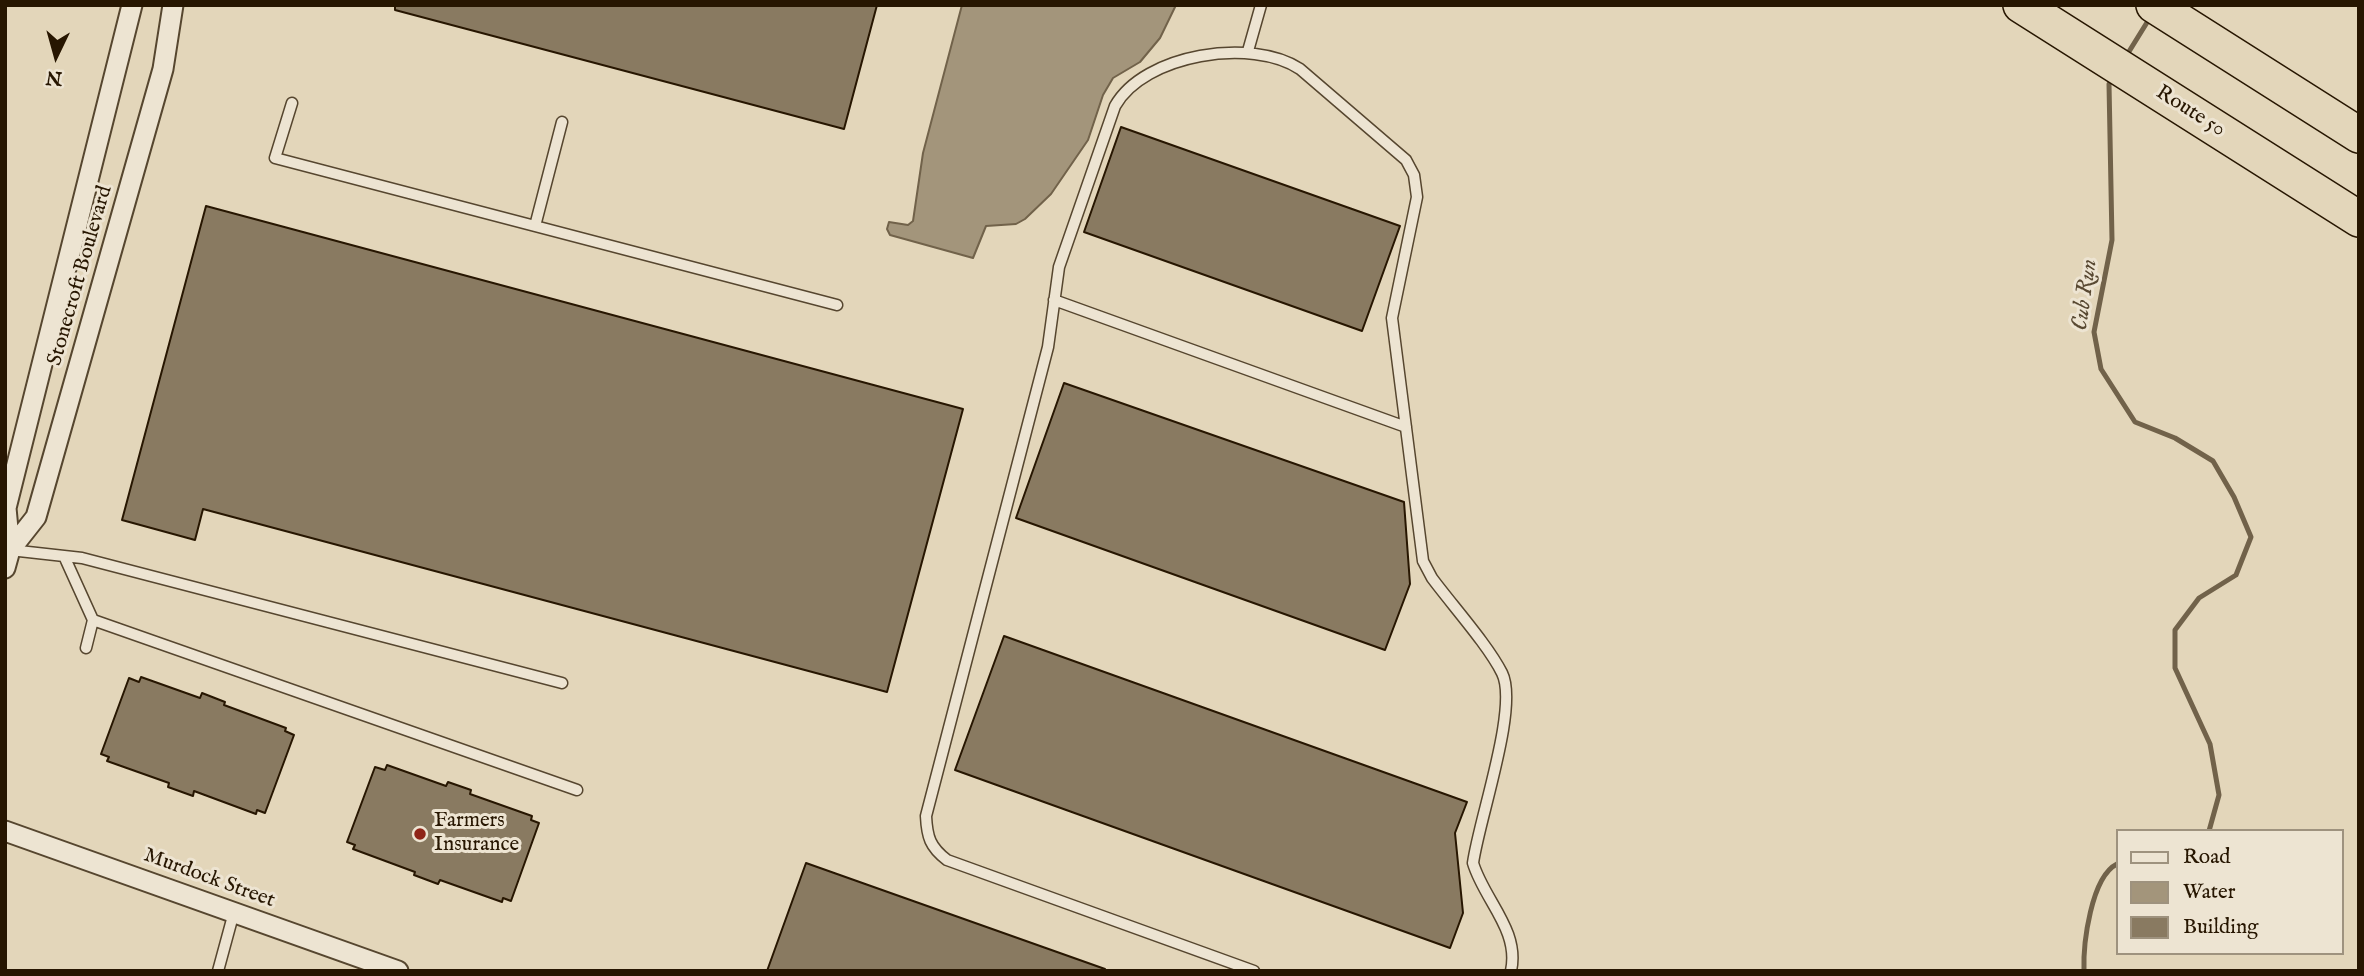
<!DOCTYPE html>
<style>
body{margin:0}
#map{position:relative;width:2364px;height:976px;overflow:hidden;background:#e3d6ba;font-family:"IM FELL English",serif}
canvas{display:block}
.frame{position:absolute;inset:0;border:7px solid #271601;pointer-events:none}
.legend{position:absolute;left:2116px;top:829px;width:228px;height:126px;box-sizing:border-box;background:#ede4d2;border:2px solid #9e927e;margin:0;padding:9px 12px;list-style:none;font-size:21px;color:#271601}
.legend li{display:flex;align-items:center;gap:14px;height:35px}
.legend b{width:35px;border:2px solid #9e927e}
.north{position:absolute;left:21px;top:21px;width:70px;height:70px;-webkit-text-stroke:5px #ede4d2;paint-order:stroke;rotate:185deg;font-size:19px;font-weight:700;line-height:28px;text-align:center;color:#271601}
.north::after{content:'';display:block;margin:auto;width:24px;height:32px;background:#271601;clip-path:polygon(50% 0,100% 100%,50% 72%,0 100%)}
</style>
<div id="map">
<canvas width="2364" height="976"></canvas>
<div class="frame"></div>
<ul class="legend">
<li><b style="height:9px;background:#ede4d2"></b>Road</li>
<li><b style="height:19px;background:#a3957b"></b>Water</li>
<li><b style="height:19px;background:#897a61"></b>Building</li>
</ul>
<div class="north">N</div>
</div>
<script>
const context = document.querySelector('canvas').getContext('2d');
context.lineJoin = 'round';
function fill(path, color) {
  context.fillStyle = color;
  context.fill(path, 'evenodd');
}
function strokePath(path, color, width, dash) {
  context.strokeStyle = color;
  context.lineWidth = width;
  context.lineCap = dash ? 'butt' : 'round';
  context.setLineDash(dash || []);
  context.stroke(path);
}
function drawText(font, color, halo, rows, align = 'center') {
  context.font = font + ' "IM FELL English",serif';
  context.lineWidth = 6;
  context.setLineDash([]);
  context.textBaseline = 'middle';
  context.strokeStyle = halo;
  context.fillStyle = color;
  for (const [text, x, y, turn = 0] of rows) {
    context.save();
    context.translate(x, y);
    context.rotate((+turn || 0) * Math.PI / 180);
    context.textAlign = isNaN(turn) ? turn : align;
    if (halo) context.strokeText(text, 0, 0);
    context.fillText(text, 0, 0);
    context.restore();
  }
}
const water = new Path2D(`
 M962,5H1176L1160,38L1140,62L1113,78L1103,95L1088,140L1051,194L1025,219L1016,224L986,226L973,258L890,235L887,229L889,222L908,225L913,221L923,153Z`);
fill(water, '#a3957b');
strokePath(water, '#71624a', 2);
strokePath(new Path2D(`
 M2125,58L2151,16
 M2112,79L2109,84L2112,240L2094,332L2101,369L2135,422L2175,438L2213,461L2234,497L2251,537L2236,575L2199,598L2175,630V668L2210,744L2219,795L2209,831
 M2084,971C2083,944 2091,877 2117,864`), '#71624a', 5);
const building = new Path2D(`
 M395,5H877L844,129L395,10Z
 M1121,127L1400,226L1362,331L1084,232Z
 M206,206L963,409L887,692L203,509L195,540L122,520Z
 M1064,383L1404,502L1410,584L1385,650L1016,518Z
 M1004,636L1467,802L1455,833L1463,913L1450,948L955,770Z
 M141,677L200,698L202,693L225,702L224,705L286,728L285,731L294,735L265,813L257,810L256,814L194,791L193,796L168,787L169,783L107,761L109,757L101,754L129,678L139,682Z
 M387,765L446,786L448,782L471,790L470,794L532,816L531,820L539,823L511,901L503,898L502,902L440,880L438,884L414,875L415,872L353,849L355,845L347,842L375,767L385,770Z
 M806,863L1105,969L1104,971H767Z`);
fill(building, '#897a61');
strokePath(building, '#271601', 2);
const lane = new Path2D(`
 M1248,51L1261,5
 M292,103L275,158L837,305
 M535,226L562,122
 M1054,300L1406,427
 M10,550L82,558L562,683
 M64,556L93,620L86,648
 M93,620L577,790
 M218,971L234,912
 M1254,971L947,860C930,847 927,837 926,816L1048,347L1059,267L1115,106C1144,54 1252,37 1300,69L1406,160L1414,175L1417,197L1392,318L1423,561L1432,578C1452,605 1488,645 1502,673C1519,707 1479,819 1473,863C1484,900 1520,930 1511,971`);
const street = new Path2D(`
 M10,550L36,517L163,69L173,5
 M5,568L10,550L6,508L132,5
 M5,831L398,971`);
const highway = new Path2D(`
 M2021,5L2359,219
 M2154,5L2359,135`);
strokePath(lane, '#56462f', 13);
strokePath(street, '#56462f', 23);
strokePath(highway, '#271601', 38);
strokePath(lane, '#ede4d2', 10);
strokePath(street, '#ede4d2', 19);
strokePath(highway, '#e3d6ba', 35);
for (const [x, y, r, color] of [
 [420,834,7,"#8f2418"]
]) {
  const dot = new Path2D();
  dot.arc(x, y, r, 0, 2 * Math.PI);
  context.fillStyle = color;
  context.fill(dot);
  strokePath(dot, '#ede4d2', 2.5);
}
drawText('21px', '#271601', '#ede4d2', [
 ["Route 50",2190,112,32],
 ["Stonecroft Boulevard",81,276,-74],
 ["Murdock Street",209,879,20]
]);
drawText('21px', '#271601', '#ede4d2', [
 ["Farmers",434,822],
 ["Insurance",434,846]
], 'left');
drawText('italic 23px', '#594932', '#ede4d2', [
 ["Cub Run",2086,295,-82]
]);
</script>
